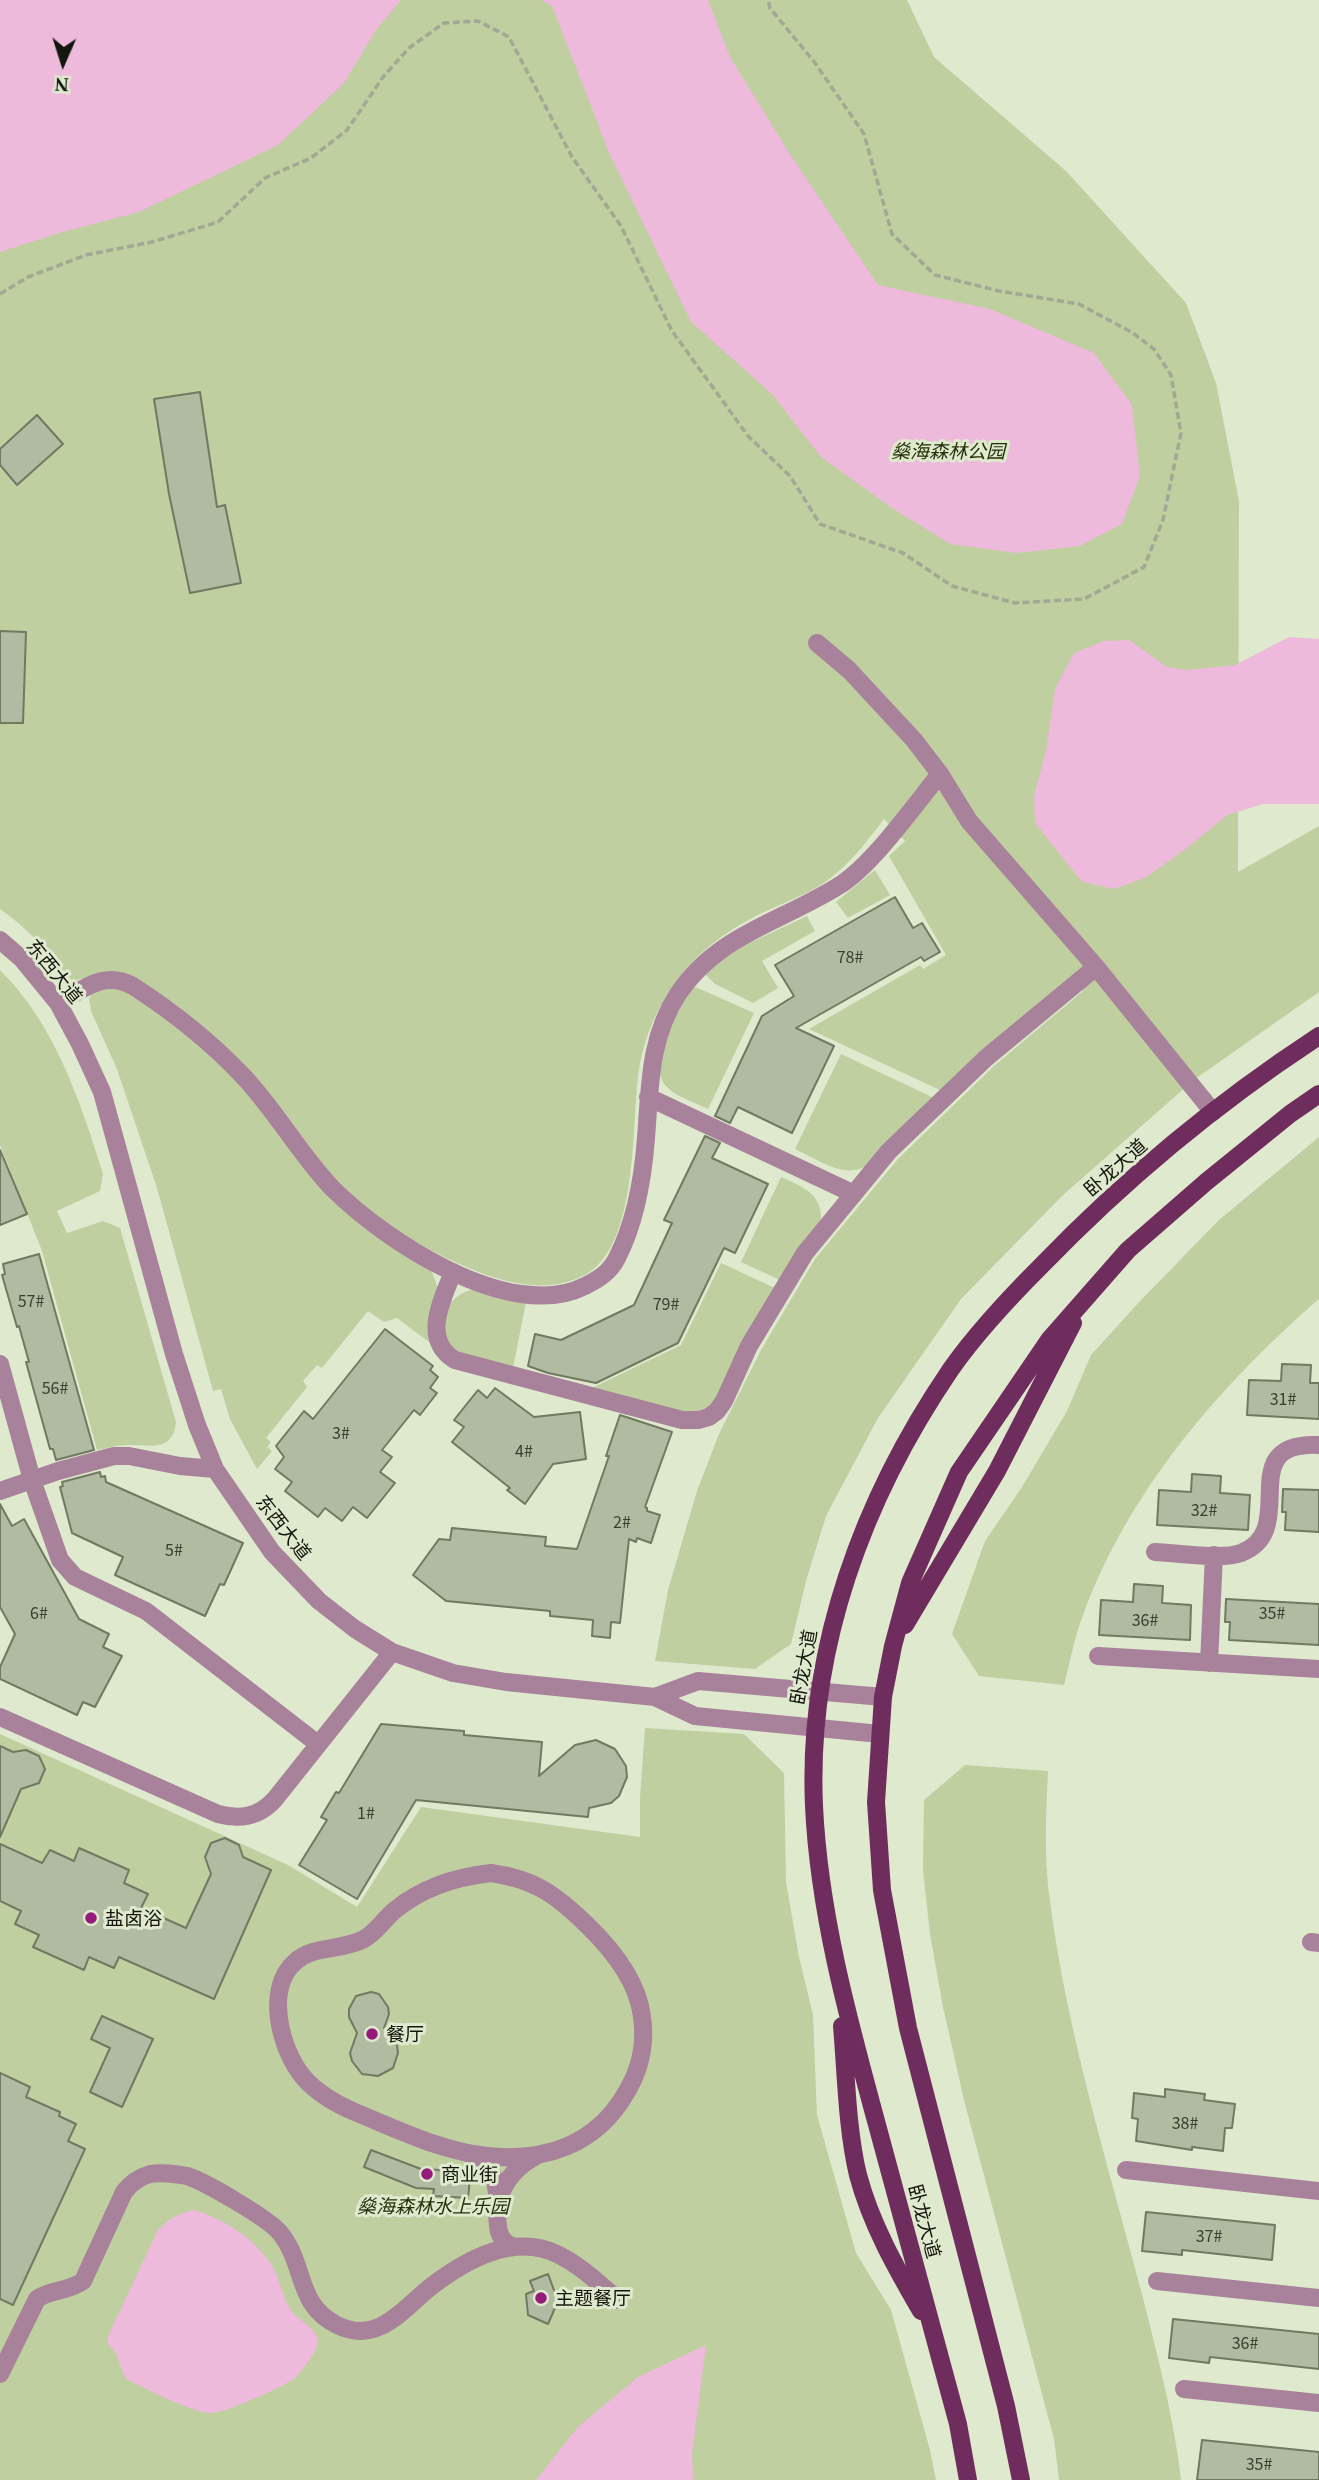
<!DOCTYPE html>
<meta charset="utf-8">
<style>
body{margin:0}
#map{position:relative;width:1319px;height:2480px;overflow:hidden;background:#dfe9ce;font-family:Georgia,serif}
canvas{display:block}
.north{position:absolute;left:28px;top:28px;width:70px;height:70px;-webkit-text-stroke:5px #dfe9ce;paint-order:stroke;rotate:183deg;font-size:19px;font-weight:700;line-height:28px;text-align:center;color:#13160d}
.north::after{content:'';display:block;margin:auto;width:24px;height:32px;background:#13160d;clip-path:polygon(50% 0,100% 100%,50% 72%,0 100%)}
</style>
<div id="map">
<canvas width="1319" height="2480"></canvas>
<div class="north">N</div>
</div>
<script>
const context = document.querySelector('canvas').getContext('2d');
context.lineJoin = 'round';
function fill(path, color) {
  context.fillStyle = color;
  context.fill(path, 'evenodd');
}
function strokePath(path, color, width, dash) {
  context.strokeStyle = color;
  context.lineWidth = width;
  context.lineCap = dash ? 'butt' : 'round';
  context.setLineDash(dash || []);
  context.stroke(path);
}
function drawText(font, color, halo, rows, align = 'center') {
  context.font = font + ' Georgia,"Noto Sans SC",serif';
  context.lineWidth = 6;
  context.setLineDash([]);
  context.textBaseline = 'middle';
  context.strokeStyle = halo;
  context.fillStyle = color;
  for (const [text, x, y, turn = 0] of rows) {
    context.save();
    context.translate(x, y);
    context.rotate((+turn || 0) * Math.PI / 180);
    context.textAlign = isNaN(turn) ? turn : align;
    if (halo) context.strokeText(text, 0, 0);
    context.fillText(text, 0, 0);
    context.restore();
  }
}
fill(new Path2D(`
 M0,0H907L934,57L1066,171L1186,303L1216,383L1239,501L1238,872L1319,826V992L1195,1079L1063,1195L961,1299L878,1418L826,1516L806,1581L791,1644L755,1669L655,1661L668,1590L697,1491L719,1434L761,1350L815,1259L898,1159L994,1066L1083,991L1069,980L942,1091L809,1029L920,965L923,969L946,955L889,856L905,841L884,819C865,844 848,867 821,885C804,895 784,903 766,911C714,936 679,966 654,1019C646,1037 640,1058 638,1077C632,1128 637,1243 588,1273C553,1294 512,1285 476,1271C425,1250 377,1223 338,1183C302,1147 271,1106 238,1068C226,1054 215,1038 202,1026C191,1017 179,1009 168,1000C153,989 138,977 120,973C107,971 86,978 72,981C51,955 28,928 0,909Z
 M875,870L890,895L848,918L836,902Z
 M807,916L815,931L762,961L778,988L753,1003L715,984L703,972L741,947Z
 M0,970C56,1026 80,1101 103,1174L100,1191L57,1211L67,1233L103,1221L120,1228L176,1422C173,1452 151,1445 130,1445C118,1445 108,1448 97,1450L42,1251L0,1145Z
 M103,986L126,989L217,1058L271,1122L431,1270L438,1288L433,1345L397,1318L384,1322L368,1311L322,1368L317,1365L303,1381L307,1387L266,1438L271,1442L267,1447L272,1451L257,1469L230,1419L221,1389L213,1391L157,1188L117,1069L91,1011L89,999L95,989Z
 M693,986L754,1013L708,1109C696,1103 677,1097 668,1088C643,1065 680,1008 693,986Z
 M841,1054L934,1098L869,1165C844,1180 819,1160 795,1149Z
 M1319,1137V1299C1220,1385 1127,1492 1082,1618C1074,1639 1070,1663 1064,1685L979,1676L952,1634L985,1541L1022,1487L1067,1411L1091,1355L1142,1299L1219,1220Z
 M781,1177C803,1187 823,1194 821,1222L782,1281L741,1262Z
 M721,1263L777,1289L718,1398C708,1410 701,1413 685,1413L592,1388L681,1345Z
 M474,1289L526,1302L513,1368L452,1351C433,1327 445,1295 474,1289Z
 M645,1728L744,1734L784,1773L786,1882L799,1957L813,2015L817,2115L856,2253L891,2310L930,2450L936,2480H0V1734L288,1865L357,1907L421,1807L640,1837V1797Z
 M965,1765L1048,1771C1046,1812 1044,1853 1049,1894C1066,2030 1108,2165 1143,2298C1158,2358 1174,2418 1181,2480H1059L1054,2439L964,2100L943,2007L930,1934L923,1870L924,1800Z`), '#bfcfa0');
fill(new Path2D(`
 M0,0H401L376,30L344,83L278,145L139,212L59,233L0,252Z
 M541,0H708L730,57L791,156L878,285L990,309L1094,353L1132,405L1140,476L1122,524L1080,546L1016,553L950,544L889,506L820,456L773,395L691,322L610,155L552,6Z
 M1289,637L1319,639V804H1263L1227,815L1191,845L1145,878L1114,889L1082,882L1035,823L1034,796L1046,750L1055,689L1074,653L1104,641L1129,640L1167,667L1186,670L1235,665Z
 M194,2210C225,2219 257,2240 274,2269C281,2283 283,2300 293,2313C300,2321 317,2329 318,2340C318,2351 303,2369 296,2377C286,2386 225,2413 212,2413C191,2413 148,2389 128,2380C119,2370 120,2353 109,2346L107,2338L157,2232C167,2219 177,2214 194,2210Z
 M706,2345L692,2454L693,2480H536L577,2428L638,2377Z`), '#edbadb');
const building = new Path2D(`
 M200,392L217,507L225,505L241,583L190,593L169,494L154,399Z
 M37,415L63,444L17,485L0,465V449Z
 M0,631L26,632L23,723H0Z
 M895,897L913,928L922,923L940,952L924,961L921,957L796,1028L834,1046L792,1133L738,1107L730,1123L715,1116L762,1016L794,996L775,965Z
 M705,1136L720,1143L712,1158L768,1184L735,1253L724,1248L678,1343L596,1383L548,1373L528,1366L535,1334L561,1340L634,1305L672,1223L664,1220Z
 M0,1150L27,1214L0,1225Z
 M39,1254L94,1450L56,1460L53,1449H50L26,1362H29L19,1326L17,1327L2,1275L5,1274L3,1264Z
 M385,1329L433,1366L430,1370L438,1377L430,1388L437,1393L420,1415L414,1410L382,1450L392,1457L380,1472L395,1483L367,1518L353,1507L342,1521L325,1508L318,1517L285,1491L292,1482L275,1469L284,1457L276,1446L304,1411L313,1419Z
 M1282,1364L1311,1365L1310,1383H1319V1419L1247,1415L1249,1380L1281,1381Z
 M495,1388L534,1417L580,1412L586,1459L553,1464L525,1504L507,1490L510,1488L452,1442L464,1427L454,1420L478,1390L487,1398Z
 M620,1415L672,1432L645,1507L647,1508V1511L660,1515L651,1543L637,1538L636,1542L629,1539L620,1623L611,1622L610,1638L592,1636L593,1620L550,1616V1611L446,1601L413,1575L439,1539L450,1540L452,1528L546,1537L545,1546L577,1549L609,1456H606Z
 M100,1472L101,1477L105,1476L106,1482L243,1543L224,1585L220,1584L205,1616L115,1575L123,1557L72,1533L60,1487L63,1486L62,1482Z
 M1192,1474L1221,1476L1220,1493L1250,1495L1248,1530L1157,1525L1159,1490L1191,1492Z
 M1283,1489L1319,1490V1532L1285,1530L1286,1512H1282Z
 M0,1504L12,1526L24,1519L79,1619L109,1634L103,1647L122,1656L95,1707L83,1702L77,1715L0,1679V1667L15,1634L0,1607Z
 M1134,1584L1163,1586L1162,1603L1191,1605L1190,1640L1099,1635L1101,1600L1133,1602Z
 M1226,1599L1319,1604V1645L1229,1640L1230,1622H1225Z
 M381,1724L464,1731V1735L542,1742L539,1776L575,1745L596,1740L615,1749L626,1766L627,1777L619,1796L611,1803L589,1808L588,1817L416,1800L357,1899L299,1865L327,1820L321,1817L336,1792L339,1793Z
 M0,1746L13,1752L26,1750L39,1756L45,1769L39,1783L21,1789L0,1837Z
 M225,1838L239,1845L243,1857L271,1870L214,1999L119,1957L114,1968L89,1957L84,1970L33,1947L39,1935L15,1924L21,1911L0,1901V1844L42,1863L50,1850L74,1861L79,1848L129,1870L124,1883L148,1894L141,1908L186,1928L211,1874L205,1857L211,1843Z
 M371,1992L379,1994L388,2007L389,2014L384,2028L397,2045L398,2053L393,2068L378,2076L362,2074L352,2061L350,2053L357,2033L349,2017V2009L356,1996Z
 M102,2016L153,2039L122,2107L90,2092L110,2048L91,2039Z
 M0,2073L30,2087L26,2097L60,2112L59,2116L76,2124L68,2141L85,2149L13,2305L0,2299Z
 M1165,2089L1205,2094L1204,2100L1235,2104L1232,2128H1225L1223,2151L1192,2147V2150L1136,2141L1138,2119L1132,2118L1134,2093L1165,2097Z
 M371,2150L421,2169L460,2171V2178H470L468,2198L433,2196L434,2189L416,2188L364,2167Z
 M1146,2212L1275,2225L1272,2260L1182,2250V2255L1142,2251Z
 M548,2274L558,2301L548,2324L528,2315L526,2294L534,2291L530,2281Z
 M1173,2319L1319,2334V2369L1210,2357L1209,2363L1169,2358Z
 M1202,2440L1319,2452V2480H1197Z`);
fill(building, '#b1bba1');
strokePath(building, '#717961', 2);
strokePath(new Path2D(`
 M0,294L28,277L86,255L152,242L218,222L265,178L311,158L347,130L383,77L409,48L444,23L478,21L509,37L572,157L621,226L672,331L748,436L790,476L820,524L903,553L952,586L1015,603L1084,599L1144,567L1163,520L1181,433L1171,375L1154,349L1133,333L1079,304L999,291L935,275L892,234L864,134L815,63L770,8L768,0`), '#a1a893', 3.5, [7, 3.5]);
strokePath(new Path2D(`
 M817,643L849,670L914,740L940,774L969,821L1096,967L1213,1112
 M0,940L22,959L58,1003L80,1044L102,1092L174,1354L197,1425L215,1469L272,1552L319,1601L355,1629L392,1652L453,1673L506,1682L655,1697L698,1681L883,1697
 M58,1003C84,989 104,970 133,986C173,1012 210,1041 243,1076C276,1111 299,1153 332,1188C384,1240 510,1324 585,1286C599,1279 610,1272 617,1258C636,1221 643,1178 646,1138C650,1088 649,1038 678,994C718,934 782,922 840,885C873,864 914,806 940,774
 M648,1097L854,1194
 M453,1272C442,1301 421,1339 455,1360L682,1420H699L709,1417L717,1411L724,1401L749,1346L805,1253L889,1151L986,1058L1096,967
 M0,1364L32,1480L60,1560L75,1577L146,1611L318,1744
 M0,1491L58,1471L114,1456H129L180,1466L215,1469
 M1155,1552C1177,1553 1222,1560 1241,1553C1302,1530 1231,1441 1319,1445
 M1098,1656L1319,1669
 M1209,1663L1214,1555
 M655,1697L695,1716L880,1734
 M0,1717L218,1814C240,1820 259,1817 275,1799L392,1652
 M491,1873C534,1879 555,1894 586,1924C612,1949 638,1981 642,2017C646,2045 640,2070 626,2093C596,2145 545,2162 487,2156C441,2151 399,2130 357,2113C338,2105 318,2094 304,2078C281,2052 264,1989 295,1962C313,1945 342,1951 364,1939C377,1932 384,1919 395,1910C423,1887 455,1877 491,1873Z
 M1311,1942L1319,1943
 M471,2155C521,2178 477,2234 514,2247
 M1126,2170L1319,2191
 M498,2200C506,2179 517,2166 536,2156
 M1157,2281L1319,2298
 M0,2374L37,2299C51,2289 68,2292 83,2281L124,2192C130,2184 140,2177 150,2174C159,2172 177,2174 187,2176C204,2181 271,2220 281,2234C306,2266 296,2305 337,2325C379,2346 404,2307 433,2285C469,2258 515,2233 559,2255C581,2266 600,2284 618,2300
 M1184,2389L1319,2403`), '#a8819a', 18);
strokePath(new Path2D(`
 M905,1625L997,1471L1073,1323
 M842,2026C846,2072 847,2130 858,2175C871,2224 896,2268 921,2311
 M968,2480L958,2424C930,2323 903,2222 876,2121C848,2018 819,1913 814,1806C807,1649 863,1498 951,1369C977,1332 1009,1298 1041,1266C1125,1179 1218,1102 1319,1036
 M1021,2480L1006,2406L908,2028L882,1890L876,1802L883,1697L893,1646L910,1583L959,1472L1049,1340L1128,1250L1206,1182L1290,1114L1319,1094`), '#6f2d5d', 18);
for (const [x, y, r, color] of [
 [91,1918,7,"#941c78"],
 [372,2034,7,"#941c78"],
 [427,2174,7,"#941c78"],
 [541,2298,7,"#941c78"]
]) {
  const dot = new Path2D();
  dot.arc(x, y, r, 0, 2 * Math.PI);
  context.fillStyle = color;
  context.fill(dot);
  strokePath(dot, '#dfe9ce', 2.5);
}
drawText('16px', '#3a3f32', null, [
 ["78#",850,957],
 ["57#",31,1301],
 ["79#",666,1304],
 ["56#",55,1388],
 ["31#",1283,1399],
 ["3#",341,1433],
 ["4#",524,1451],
 ["32#",1204,1510],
 ["2#",622,1522],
 ["5#",174,1550],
 ["6#",39,1613],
 ["35#",1272,1613],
 ["36#",1145,1620],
 ["1#",366,1813],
 ["38#",1185,2123],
 ["37#",1209,2236],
 ["36#",1245,2343],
 ["35#",1259,2464]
]);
drawText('italic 19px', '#242f07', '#dfe9ce', [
 ["燊海森林公园",948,451],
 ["燊海森林水上乐园",433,2206]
]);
drawText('19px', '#13160d', '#dfe9ce', [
 ["东西大道",55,971,51],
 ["卧龙大道",1115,1167,-41],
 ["东西大道",284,1527,52],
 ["卧龙大道",803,1667,-80],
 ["卧龙大道",925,2221,75]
]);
drawText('19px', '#13160d', '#dfe9ce', [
 ["盐卤浴",105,1918],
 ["餐厅",386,2034],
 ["商业街",441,2174],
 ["主题餐厅",555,2298]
], 'left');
</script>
